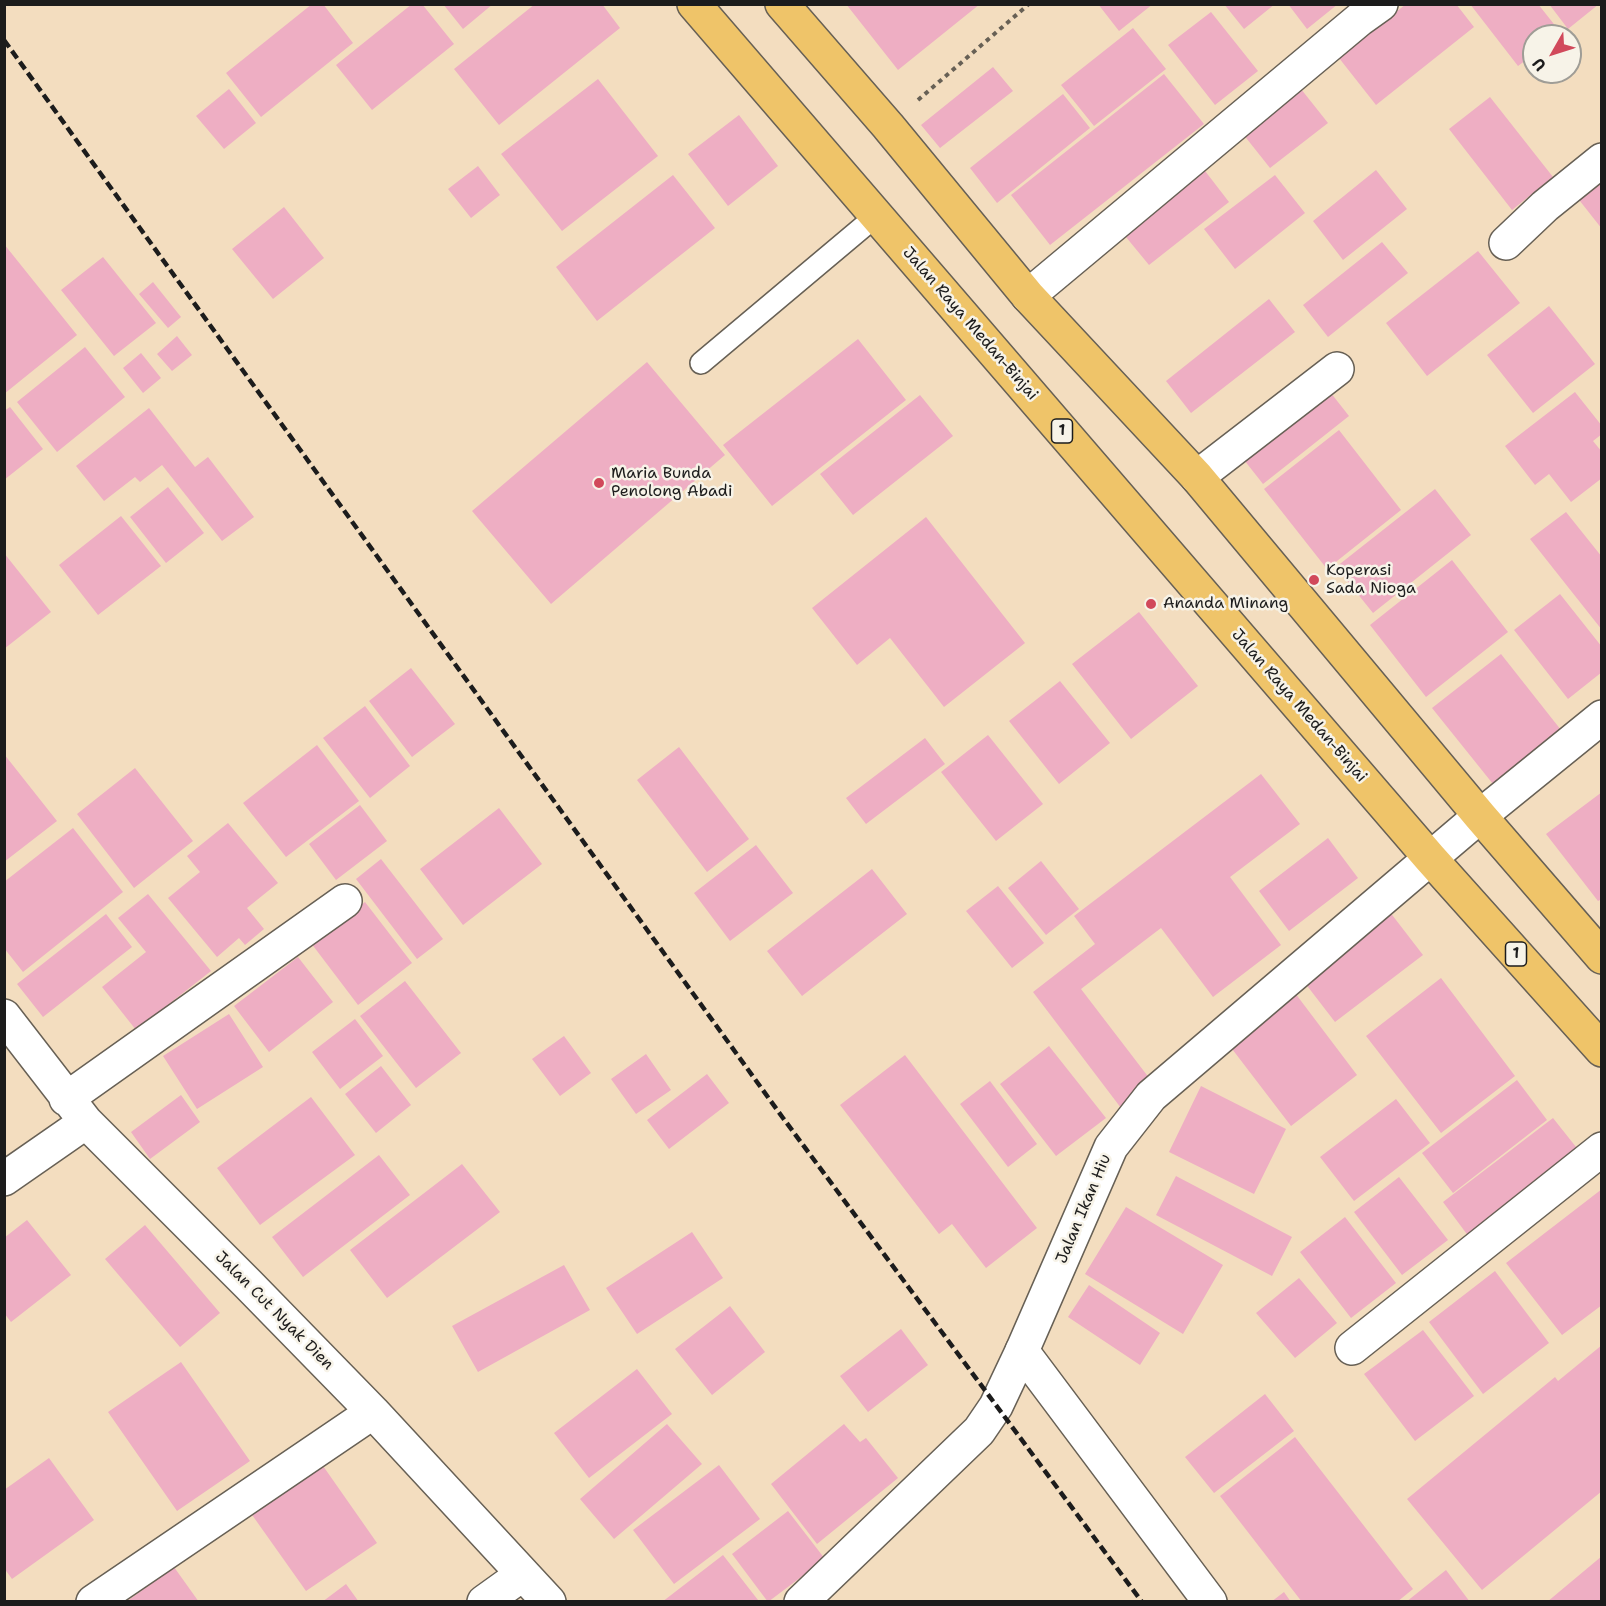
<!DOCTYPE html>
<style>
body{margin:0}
#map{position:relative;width:1606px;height:1606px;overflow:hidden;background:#f3ddbf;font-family:"Shantell Sans",sans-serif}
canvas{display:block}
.frame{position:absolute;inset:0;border:6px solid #1c1c1c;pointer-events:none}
.north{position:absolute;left:1522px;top:24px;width:60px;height:60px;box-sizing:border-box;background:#f7f3e8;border:2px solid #9f9d96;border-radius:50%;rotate:231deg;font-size:16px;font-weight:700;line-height:24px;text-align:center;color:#1c1c1c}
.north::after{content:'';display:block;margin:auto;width:21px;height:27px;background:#d1495b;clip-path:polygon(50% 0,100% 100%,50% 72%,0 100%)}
</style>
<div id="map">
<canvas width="1606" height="1606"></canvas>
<div class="frame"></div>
<div class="north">U</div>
</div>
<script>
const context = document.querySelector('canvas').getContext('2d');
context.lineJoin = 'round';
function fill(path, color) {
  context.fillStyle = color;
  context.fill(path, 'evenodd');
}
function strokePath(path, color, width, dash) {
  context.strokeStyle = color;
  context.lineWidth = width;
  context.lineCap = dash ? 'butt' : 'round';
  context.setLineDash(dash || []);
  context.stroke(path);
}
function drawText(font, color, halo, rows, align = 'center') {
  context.font = font + ' "Shantell Sans",sans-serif';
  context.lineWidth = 5;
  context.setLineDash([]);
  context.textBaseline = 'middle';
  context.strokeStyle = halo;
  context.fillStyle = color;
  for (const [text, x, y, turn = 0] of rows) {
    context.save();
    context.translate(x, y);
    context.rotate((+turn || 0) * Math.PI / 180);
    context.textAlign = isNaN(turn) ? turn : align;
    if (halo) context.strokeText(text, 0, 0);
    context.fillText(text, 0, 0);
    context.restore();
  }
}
fill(new Path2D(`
 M312,4H323L353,43L261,117L226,73Z
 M412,4H422L454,44L372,110L336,65Z
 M443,4H493L463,29Z
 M535,4H602L620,28L499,125L454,69Z
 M846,4H980L898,70Z
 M1098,4H1153L1119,31Z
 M1224,4H1275L1244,29Z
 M1288,4H1338L1307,29Z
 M1406,4H1456L1474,27L1376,105L1339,58Z
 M1470,4H1538L1561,33L1557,36H1534V54L1518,66Z
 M1549,4H1599L1568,29Z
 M1211,12L1258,71L1215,105L1168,45Z
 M1133,28L1166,69L1094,126L1061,85Z
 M993,67L1013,91L940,148L921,125Z
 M1164,74L1204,124L1050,245L1011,195Z
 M598,79L658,156L562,231L501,154Z
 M229,89L256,123L224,149L196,116Z
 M1301,89L1328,123L1270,168L1243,134Z
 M1063,94L1090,128L997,203L970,168Z
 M1490,97L1553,177L1512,210L1449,129Z
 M739,115L778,166L728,206L688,154Z
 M478,166L500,195L471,218L448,189Z
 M1202,167L1229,202L1149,265L1121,231Z
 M1376,170L1407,209L1343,260L1313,221Z
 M673,175L715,228L597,321L556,267Z
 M1275,175L1305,213L1235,269L1204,229Z
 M1602,175V229L1576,196Z
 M284,207L324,258L273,299L232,249Z
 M1382,242L1408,273L1328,337L1303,305Z
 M4,244L77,335L4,394Z
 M1478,251L1520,303L1427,376L1386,323Z
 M103,257L156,323L114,356L61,290Z
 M153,282L181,317L168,328L139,294Z
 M1269,299L1295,332L1191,413L1166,381Z
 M1549,306L1595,364L1533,413L1487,355Z
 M177,336L192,355L172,371L157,354Z
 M858,339L906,400L772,506L723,445Z
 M85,347L125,397L57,452L17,402Z
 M141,353L161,378L143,393L123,368Z
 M647,362L725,455L551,604L472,511Z
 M1323,383L1349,416L1263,484L1237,451Z
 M1575,392L1602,426V434L1593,441L1602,452V478L1571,502L1549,474L1535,485L1505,446Z
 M920,395L953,436L853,515L820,474Z
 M10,407L43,449L4,480V411Z
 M149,408L195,467L208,457L254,517L222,541L162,465L140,482L135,477L104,501L76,466Z
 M1339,430L1401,510L1327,569L1264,489Z
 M168,487L204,533L166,563L130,517Z
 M1435,489L1471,535L1373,613L1336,567Z
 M1566,512L1602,557V630L1530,539Z
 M121,516L161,566L98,615L59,565Z
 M926,517L1025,643L944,707L890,638L857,665L812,608Z
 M4,553L51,612L4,649Z
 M1452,560L1508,632L1426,697L1370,625Z
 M1560,594L1602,647V672L1568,699L1514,630Z
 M1139,612L1198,686L1131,739L1072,664Z
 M1501,654L1561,730L1493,784L1432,708Z
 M411,668L455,724L412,757L369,701Z
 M1060,681L1110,743L1059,784L1009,721Z
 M365,706L410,766L370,798L323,738Z
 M988,735L1043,804L996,841L941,772Z
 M925,738L945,764L866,824L846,798Z
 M317,745L359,801L286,857L243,803Z
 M679,747L749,839L707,872L637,780Z
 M4,754L57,821L4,862Z
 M135,768L193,841L134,888L77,814Z
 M1261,774L1300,824L1230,877L1281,945L1213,997L1161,928L1081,989L1153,1083L1121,1108L1033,992L1095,944L1074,916Z
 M1602,792V899L1598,901L1546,834Z
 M360,805L387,841L336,880L309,844Z
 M499,808L542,864L463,925L420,869Z
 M228,823L278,883L247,908L264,929L245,945L239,938L217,957L168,898L200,872L187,856Z
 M73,828L123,892L23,972L4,948V882Z
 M1328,838L1358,878L1289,931L1259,891Z
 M756,845L793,893L730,941L694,893Z
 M381,859L443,939L417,959L356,879Z
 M1041,861L1079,909L1046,935L1008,888Z
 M872,869L907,914L802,996L767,951Z
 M998,886L1044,943L1012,968L966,911Z
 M148,894L211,971L136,1030L102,987L146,952L118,918Z
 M365,902L412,963L358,1005L311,943Z
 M1386,907L1423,955L1335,1022L1298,974Z
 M106,914L132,947L43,1017L17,984Z
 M298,957L333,1002L269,1052L234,1006Z
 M1441,978L1515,1076L1441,1133L1366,1036Z
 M405,981L461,1053L416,1088L360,1016Z
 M1292,989L1357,1075L1291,1126L1226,1041Z
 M229,1014L263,1067L197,1109L163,1056Z
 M355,1019L383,1056L340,1089L312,1052Z
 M564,1036L591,1073L560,1096L532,1059Z
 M1049,1046L1106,1118L1056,1156L1000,1084Z
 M646,1054L671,1090L636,1114L611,1079Z
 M905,1055L1037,1228L986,1268L952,1224L939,1234L840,1105Z
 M381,1066L411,1105L376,1133L345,1094Z
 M707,1074L729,1103L669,1149L647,1120Z
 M1517,1080L1547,1120L1453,1193L1422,1153Z
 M990,1081L1037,1144L1008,1167L960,1104Z
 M1201,1086L1286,1129L1254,1194L1169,1152Z
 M181,1095L200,1122L150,1159L131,1132Z
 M311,1097L355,1155L260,1225L217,1168Z
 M1396,1099L1430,1143L1354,1201L1320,1157Z
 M1553,1118L1580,1152L1469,1237L1443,1202Z
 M379,1155L410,1195L303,1277L272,1237Z
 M462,1164L500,1212L387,1298L350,1250Z
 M1176,1176L1292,1237L1272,1276L1156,1215Z
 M1399,1177L1448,1240L1402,1275L1354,1212Z
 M1602,1189V1305L1562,1335L1506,1263Z
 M1126,1207L1223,1265L1183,1334L1085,1274Z
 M1345,1217L1396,1283L1351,1318L1300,1252Z
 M27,1220L71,1275L11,1322L4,1313V1238Z
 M145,1225L220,1313L180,1347L105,1259Z
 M692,1232L723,1278L637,1334L606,1288Z
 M564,1265L590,1310L478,1372L452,1326Z
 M1495,1271L1549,1343L1483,1394L1429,1322Z
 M1299,1278L1337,1323L1295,1358L1256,1313Z
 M1089,1285L1160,1333L1140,1365L1068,1317Z
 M730,1306L765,1352L712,1395L675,1349Z
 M901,1329L928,1365L868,1412L840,1376Z
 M1423,1330L1474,1396L1415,1441L1364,1374Z
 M1602,1345V1491L1482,1590L1407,1499L1555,1377L1558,1381Z
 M181,1362L250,1461L177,1511L108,1412Z
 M637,1369L672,1414L589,1478L554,1433Z
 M1265,1394L1294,1431L1214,1493L1185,1457Z
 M667,1424L702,1464L614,1539L580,1499Z
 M844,1424L860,1442L866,1438L898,1478L817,1544L771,1484Z
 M1295,1437L1413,1589L1397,1602H1302L1220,1496Z
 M49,1458L94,1520L12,1579L4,1568V1490Z
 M321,1463L377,1543L306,1591L250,1512Z
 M719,1465L760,1519L674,1584L633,1530Z
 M788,1511L825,1559L768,1602L732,1554Z
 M723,1555L758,1600L755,1602H662Z
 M1602,1556V1602H1547Z
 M174,1567L199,1602H126Z
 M1446,1570L1470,1602H1406Z
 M346,1584L359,1602H322Z
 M1284,1592L1291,1602H1271Z`), '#eeaec3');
const service = new Path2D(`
 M701,363L876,216`);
const minor = new Path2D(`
 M1506,243L1545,206L1602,160
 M1028,296L1360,19L1381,4
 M1197,477L1337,369
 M1480,816L1602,717
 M4,1016L86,1122L249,1285L373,1412L549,1602
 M66,1099L345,901
 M4,1179L86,1122
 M1352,1348L1602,1149
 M1022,1351L1210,1602
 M93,1602L373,1412
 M484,1602L523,1574`);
const tertiary = new Path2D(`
 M801,1602L979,1431L996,1406L1022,1351L1111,1147L1151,1096L1480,816`);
const primary = new Path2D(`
 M694,4L1430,858L1602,1050
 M782,4L888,126L1028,296L1197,477L1480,816L1602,957`);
strokePath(service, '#676055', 24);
strokePath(minor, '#676055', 36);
strokePath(tertiary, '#676055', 36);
strokePath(primary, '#676055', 36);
strokePath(new Path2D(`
 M918,100L1029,4`), '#676055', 4, [4.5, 4.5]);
strokePath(service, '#fff', 21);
strokePath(minor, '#fff', 33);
strokePath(tertiary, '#fff', 33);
strokePath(primary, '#efc469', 33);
strokePath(new Path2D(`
 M4,40L783,1118L1142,1602`), '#1c1c1c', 4.5, [9, 4.5]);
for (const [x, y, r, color] of [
 [599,483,6,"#d1495b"],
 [1314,580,6,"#d1495b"],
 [1151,604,6,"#d1495b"]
]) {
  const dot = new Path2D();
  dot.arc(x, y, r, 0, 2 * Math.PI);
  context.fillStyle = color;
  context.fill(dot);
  strokePath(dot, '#f7f3e8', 2);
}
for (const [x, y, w] of [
 [1062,431,21],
 [1516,954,21]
]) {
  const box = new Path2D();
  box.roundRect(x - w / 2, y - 12, w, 24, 4.5);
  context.fillStyle = '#f7f3e8';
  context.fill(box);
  strokePath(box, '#1c1c1c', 1.5);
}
drawText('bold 15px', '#1c1c1c', null, [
 ["1",1062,431],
 ["1",1516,954]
]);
drawText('16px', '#1c1c1c', '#f7f3e8', [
 ["Jalan Raya Medan-Binjai",970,324,49],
 ["Jalan Raya Medan-Binjai",1299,706,49],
 ["Jalan Ikan Hiu",1084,1209,-67],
 ["Jalan Cut Nyak Dien",274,1311,45]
]);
drawText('16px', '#1c1c1c', '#f7f3e8', [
 ["Maria Bunda",611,474],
 ["Penolong Abadi",611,492],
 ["Koperasi",1326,571],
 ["Sada Nioga",1326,589],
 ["Ananda Minang",1163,604]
], 'left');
</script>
